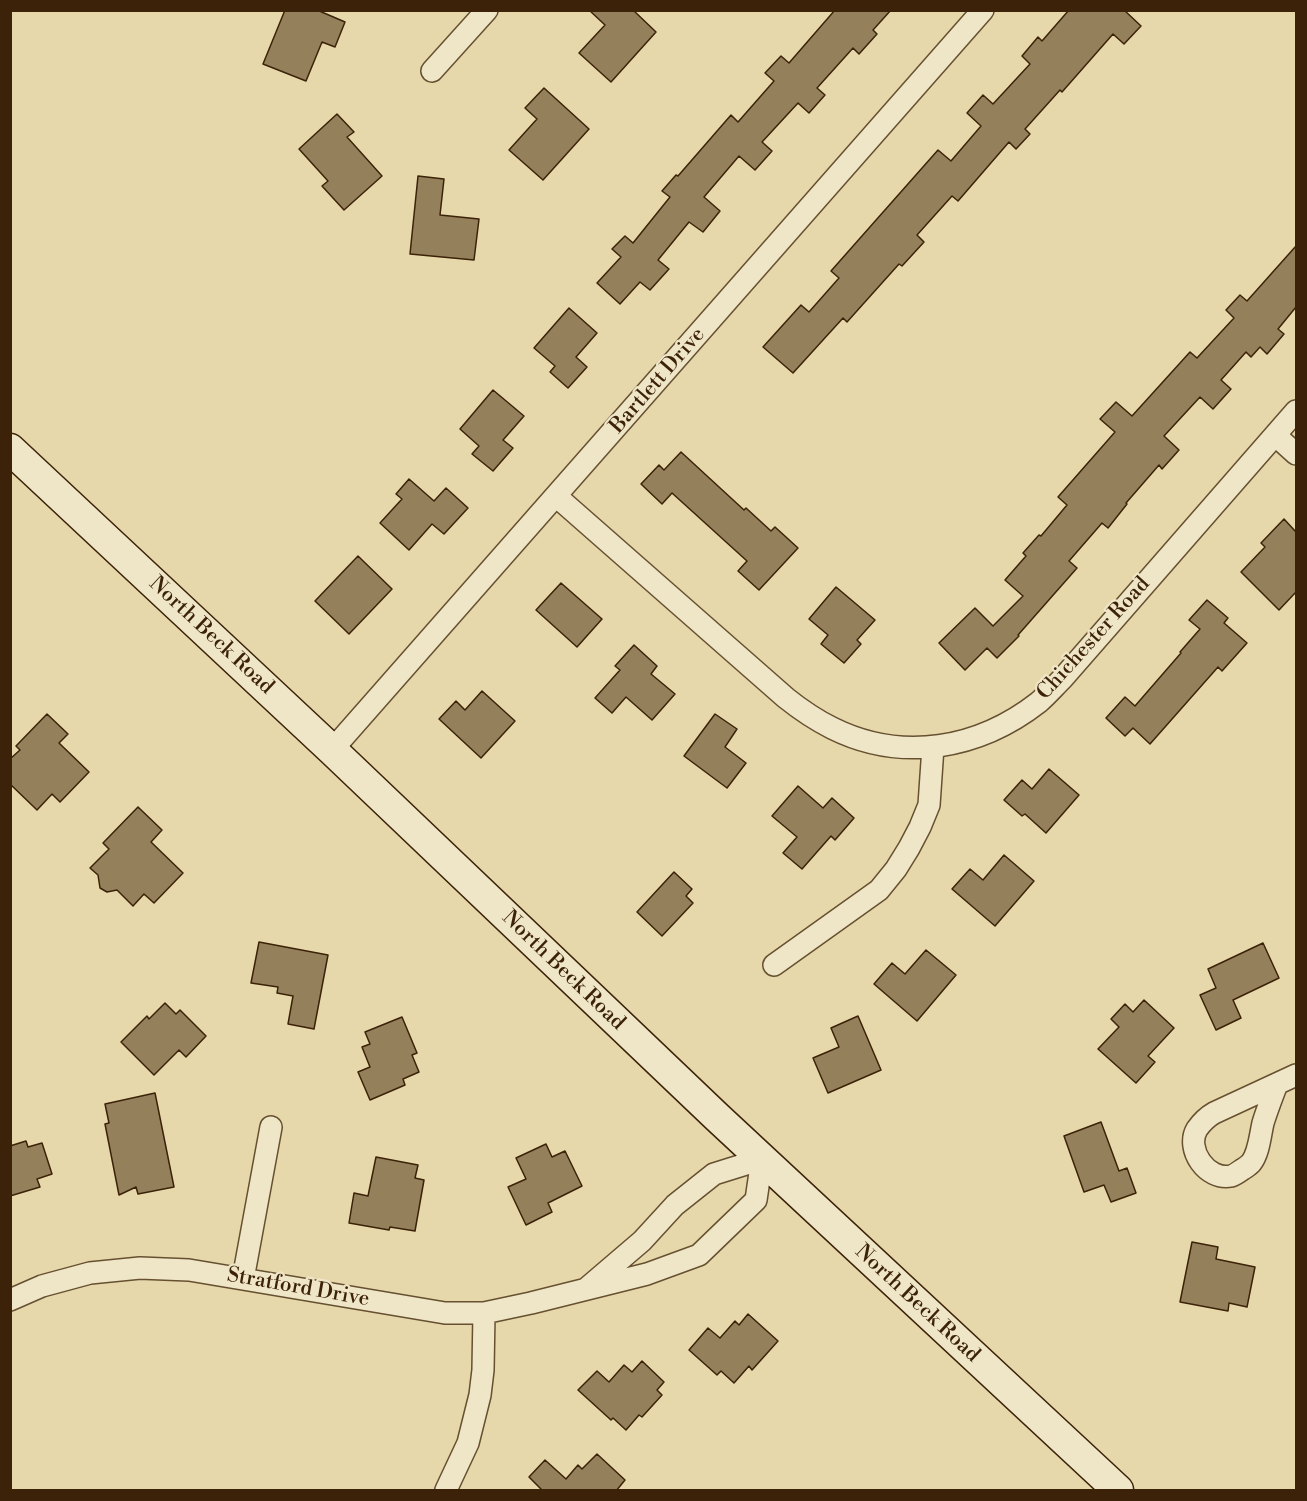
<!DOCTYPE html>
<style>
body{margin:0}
#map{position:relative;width:1307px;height:1501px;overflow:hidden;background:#e6d8aa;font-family:"Libre Bodoni",serif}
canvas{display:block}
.frame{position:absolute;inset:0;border:12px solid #3c2208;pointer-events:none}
</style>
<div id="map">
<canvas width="1307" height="1501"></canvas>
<div class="frame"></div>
</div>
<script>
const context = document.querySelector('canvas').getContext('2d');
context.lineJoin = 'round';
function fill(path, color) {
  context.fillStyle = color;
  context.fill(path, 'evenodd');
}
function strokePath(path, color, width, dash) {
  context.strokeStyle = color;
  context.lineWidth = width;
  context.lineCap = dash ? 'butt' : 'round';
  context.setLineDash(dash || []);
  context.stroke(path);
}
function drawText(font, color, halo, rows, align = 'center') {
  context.font = font + ' "Libre Bodoni",serif';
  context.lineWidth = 4.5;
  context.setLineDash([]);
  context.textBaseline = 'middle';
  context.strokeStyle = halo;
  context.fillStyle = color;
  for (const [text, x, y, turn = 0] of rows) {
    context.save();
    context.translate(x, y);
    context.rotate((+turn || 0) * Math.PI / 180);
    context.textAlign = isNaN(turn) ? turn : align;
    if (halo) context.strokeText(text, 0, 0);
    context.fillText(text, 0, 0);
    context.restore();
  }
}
const building = new Path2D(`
 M285,10H317L345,22L335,47L322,42L306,81L263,64Z
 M589,10H633L656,32L611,82L579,53L605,25Z
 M835,10H891L873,30L877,34L859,54L853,48L817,88L825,95L809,113L798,103L762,142L772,151L755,170L739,156L704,197L720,211L703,232L689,222L658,260L669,269L650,290L640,282L620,304L597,283L621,257L612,249L625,236L633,243L670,197L662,191L676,175L678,176L731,115L738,122L774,81L765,73L781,56L789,63Z
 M1069,10H1124L1141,26L1124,44L1113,34L1062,92L1060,90L1025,129L1030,134L1016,149L1009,142L958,201L952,196L917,235L924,242L902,266L899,264L847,322L843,318L793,373L763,347L801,305L809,312L839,278L831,271L938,150L951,161L981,126L967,113L983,95L993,104L1030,64L1022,56L1038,37L1042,41Z
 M544,88L589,129L543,180L509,150L537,119L525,108Z
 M337,114L354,132L347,137L382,176L344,210L322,186L328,181L299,149Z
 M418,176L444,179L440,215L479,219L474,260L410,254Z
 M1296,246V307L1278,329L1284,334L1267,354L1260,347L1251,357L1246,352L1221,380L1231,389L1213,409L1200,397L1164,436L1179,450L1162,469L1159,465L1126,503L1127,504L1108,528L1102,523L1069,561L1077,568L1018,635L1019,636L997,658L987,648L965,670L939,643L975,608L993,626L1023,596L1005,580L1026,556L1023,553L1039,535L1041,536L1067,505L1058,497L1115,432L1100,419L1116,402L1132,416L1190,352L1197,358L1234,318L1226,310L1240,295L1247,301Z
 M569,308L597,333L576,357L587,367L568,388L550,372L555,366L534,348Z
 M493,390L524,416L503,440L513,448L493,471L472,454L479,446L460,429Z
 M681,452L744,510L746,508L771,531L775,527L798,548L759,590L738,571L747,561L672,493L662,504L641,484L659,465L664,470Z
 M409,479L434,501L446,488L468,508L444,534L432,524L409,550L380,523L402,499L396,494Z
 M1284,519L1296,532V592L1279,610L1241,572L1265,547L1261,543Z
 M358,556L392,589L349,634L315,601Z
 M561,583L602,619L577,647L536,610Z
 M836,587L875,620L857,640L861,644L844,663L821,644L828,635L809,619Z
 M1207,600L1228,618L1224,623L1247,643L1222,671L1218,667L1150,744L1133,728L1125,736L1106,718L1125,697L1135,706L1181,653L1180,652L1200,629L1189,620Z
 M634,645L657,666L651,674L675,694L652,720L626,697L612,713L595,698L620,670L615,666Z
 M482,691L515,721L481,758L439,719L456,701L465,710Z
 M47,714L68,734L59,743L89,772L60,802L52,794L37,810L10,784V759L20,750L16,746Z
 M715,714L737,729L725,747L746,763L727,788L684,756Z
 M1049,769L1079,795L1046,833L1025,814L1022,816L1004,800L1022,780L1032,789Z
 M798,786L823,808L832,798L854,818L835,840L831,836L802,869L783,853L797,837L772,816Z
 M138,807L162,830L151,842L183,873L154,903L144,894L133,906L117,890L107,892L100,888L98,875L90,868L109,849L103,843Z
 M1004,855L1034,881L995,926L952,889L970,869L983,880Z
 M674,872L692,889L686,896L693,903L662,936L637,912Z
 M259,942L328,955L314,1029L288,1024L293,996L277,993L278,987L251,983Z
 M1263,943L1279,978L1233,1000L1241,1018L1216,1030L1200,995L1216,988L1208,969Z
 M926,950L956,975L917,1021L874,984L892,963L905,974Z
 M1144,1000L1174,1028L1148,1056L1155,1062L1136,1083L1098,1049L1119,1027L1111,1019L1125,1004L1133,1012Z
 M165,1003L176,1014L180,1010L206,1036L186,1057L179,1050L154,1075L121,1042L147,1016L149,1019Z
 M858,1016L881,1070L828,1093L813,1058L839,1047L831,1028Z
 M402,1017L417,1053L412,1055L419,1072L403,1079L405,1085L370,1100L358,1072L370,1067L362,1047L370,1044L365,1032Z
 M155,1093L174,1187L138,1194L136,1187L119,1195L105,1124L109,1123L105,1104Z
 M1101,1122L1119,1171L1127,1168L1136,1193L1111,1202L1104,1185L1084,1192L1064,1136Z
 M26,1141L28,1147L42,1143L52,1174L37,1179L40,1187L10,1196V1146Z
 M546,1144L552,1157L565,1151L582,1186L548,1203L552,1212L526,1225L508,1187L526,1179L516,1158Z
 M376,1157L418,1165L415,1178L424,1180L415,1231L390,1227L389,1230L349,1223L354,1193L368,1196Z
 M1192,1242L1218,1247L1216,1259L1255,1267L1247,1307L1229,1303L1228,1311L1180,1302Z
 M748,1314L778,1341L752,1370L749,1366L734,1383L721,1371L717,1375L689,1350L708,1328L720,1338L735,1321L739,1325Z
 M642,1361L664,1382L657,1390L662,1395L642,1417L639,1415L626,1430L613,1418L611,1420L578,1390L597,1371L609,1382L624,1365L632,1372Z
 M597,1454L625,1480L616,1491H543L529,1477L545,1460L566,1479L578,1465L582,1469Z`);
fill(building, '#94815c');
strokePath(building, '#3c2208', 1.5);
const minor = new Path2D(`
 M432,71L487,10
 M1275,435L1296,454
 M556,496L786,698C801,710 816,720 832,728C902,763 979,749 1039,702C1047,695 1054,687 1062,679L1296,411
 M332,750L983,10
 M774,965L879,890L896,869L909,848L920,827L929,805L933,747
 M1277,1084C1272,1097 1267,1110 1263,1123C1260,1136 1259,1153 1251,1163C1250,1164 1244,1169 1243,1169C1240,1171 1235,1175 1231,1176C1207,1181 1185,1149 1197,1129C1202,1122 1207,1117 1214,1113L1296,1075
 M243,1279L271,1127
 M10,1300L42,1286L90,1273L140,1268L189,1270L445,1313H484L531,1303L647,1274L699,1255L756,1200L762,1159L714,1174L675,1205L642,1241L587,1288
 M446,1490L468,1443L480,1395L483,1370L484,1313`);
const secondary = new Path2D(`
 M10,449L332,750L717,1117L1118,1490`);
strokePath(minor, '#665030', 24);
strokePath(secondary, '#3c2208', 33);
strokePath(minor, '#efe6c8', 21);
strokePath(secondary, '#efe6c8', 30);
drawText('21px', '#3c2208', '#efe6c8', [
 ["Bartlett Drive",658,381,-49],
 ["North Beck Road",211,636,43],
 ["Chichester Road",1094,639,-48],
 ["North Beck Road",563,971,44],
 ["Stratford Drive",298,1288,10],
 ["North Beck Road",917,1304,43]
]);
</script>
